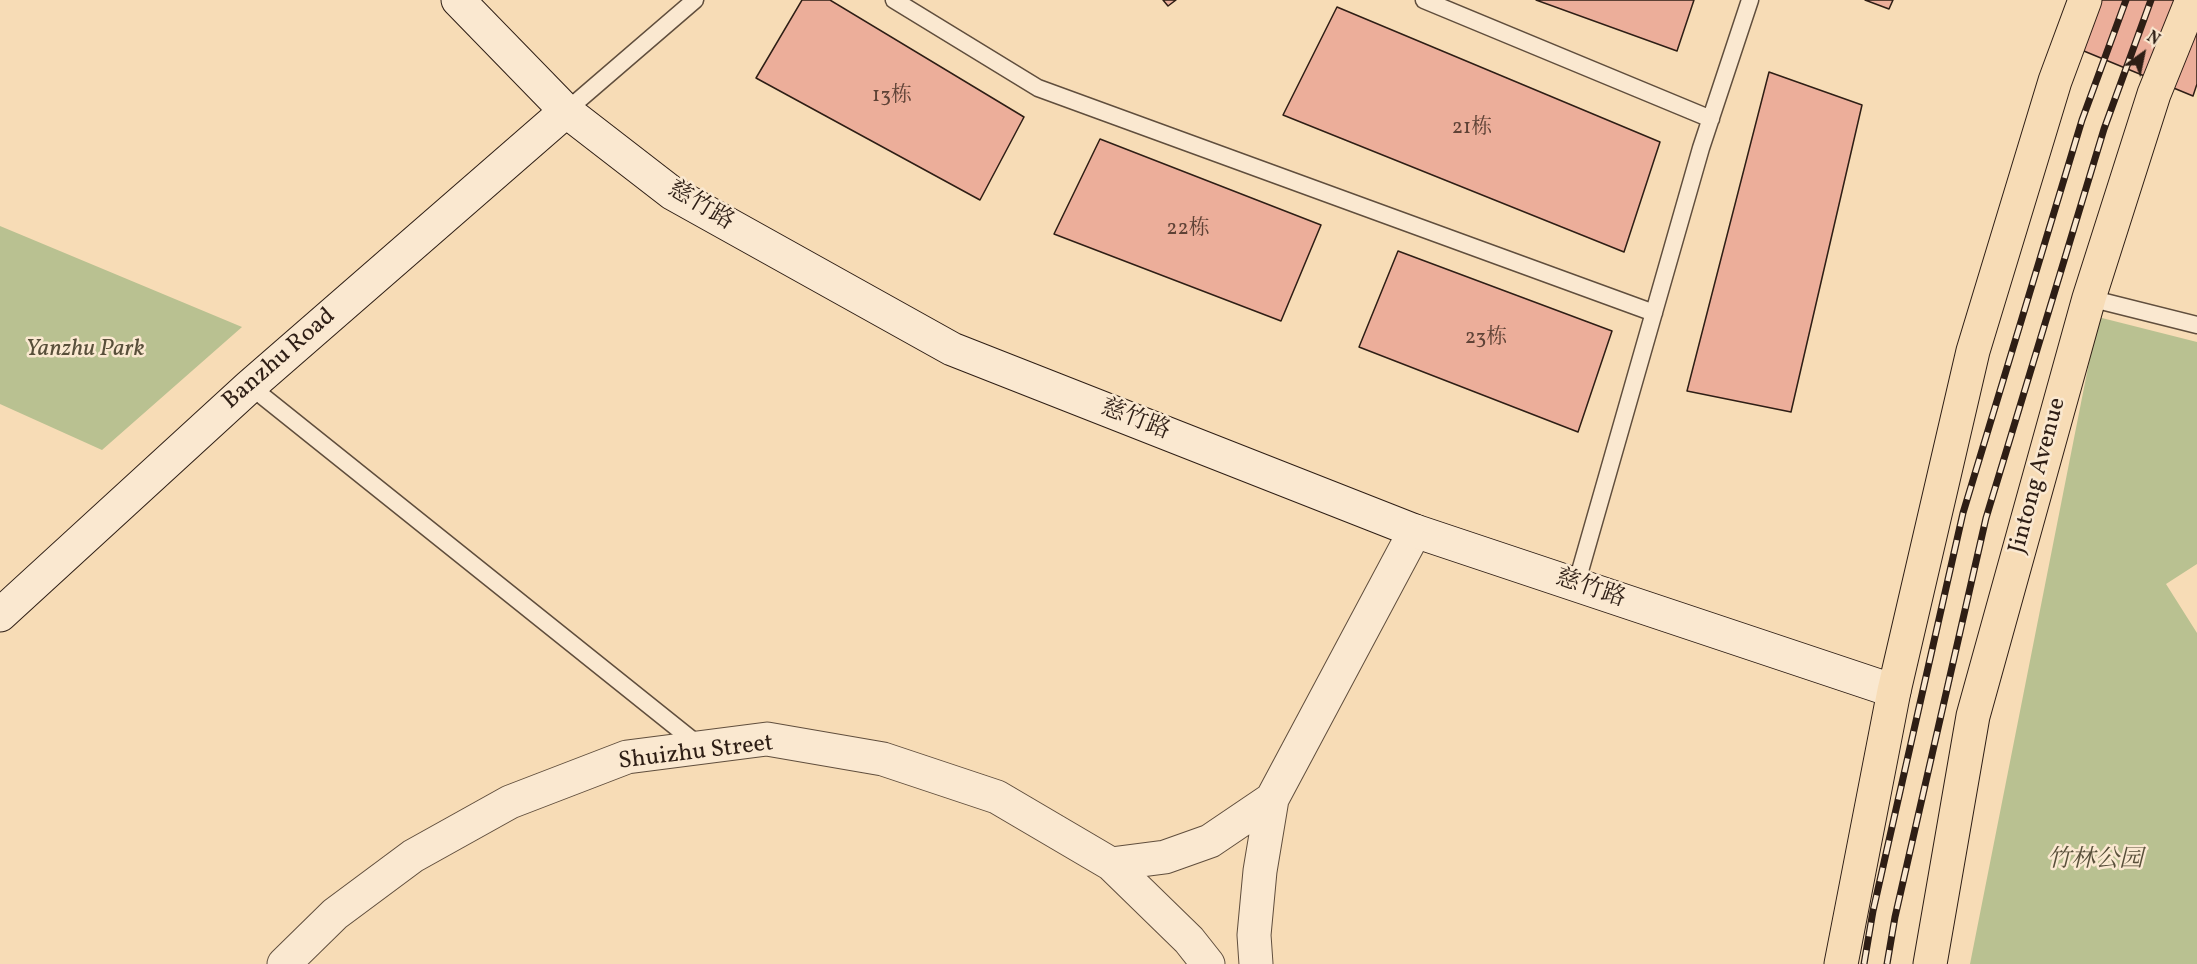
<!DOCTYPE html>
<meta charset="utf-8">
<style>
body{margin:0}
#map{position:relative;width:2197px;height:964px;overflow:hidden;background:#f7dcb6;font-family:Vollkorn,serif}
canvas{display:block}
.north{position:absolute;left:2113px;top:24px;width:60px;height:60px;-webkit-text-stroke:4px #fae8d0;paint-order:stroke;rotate:33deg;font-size:16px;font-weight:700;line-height:24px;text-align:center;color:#2e1e15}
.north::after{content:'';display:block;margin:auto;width:21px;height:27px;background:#2e1e15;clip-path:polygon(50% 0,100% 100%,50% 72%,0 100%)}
</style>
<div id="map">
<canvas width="2197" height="964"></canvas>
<div class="north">N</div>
</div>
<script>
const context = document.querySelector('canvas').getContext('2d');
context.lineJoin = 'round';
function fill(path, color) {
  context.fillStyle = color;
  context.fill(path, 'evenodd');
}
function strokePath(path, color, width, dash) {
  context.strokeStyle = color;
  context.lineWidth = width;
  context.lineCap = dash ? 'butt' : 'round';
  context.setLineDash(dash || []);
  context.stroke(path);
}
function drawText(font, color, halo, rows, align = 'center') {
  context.font = font + ' Vollkorn,"Noto Serif SC",serif';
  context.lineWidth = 5;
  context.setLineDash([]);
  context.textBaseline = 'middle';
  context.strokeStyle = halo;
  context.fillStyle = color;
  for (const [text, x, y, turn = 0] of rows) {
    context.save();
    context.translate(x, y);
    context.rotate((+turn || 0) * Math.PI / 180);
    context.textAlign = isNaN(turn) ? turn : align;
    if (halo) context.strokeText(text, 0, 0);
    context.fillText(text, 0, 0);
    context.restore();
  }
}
fill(new Path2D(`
 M0,226L242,327L102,450L0,404Z
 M2098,317L2197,342V564L2166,584L2197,633V964H1970Z`), '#b9c191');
const building = new Path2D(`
 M802,0H830L1024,117L980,200L756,78Z
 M1163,0H1176L1168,6Z
 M1536,0H1694L1677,51Z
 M1865,0H1893L1889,9Z
 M2099,0H2197V84L2193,96L2079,49Z
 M1337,7L1660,142L1624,252L1283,115Z
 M1769,72L1862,105L1791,412L1687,391Z
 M1100,139L1321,225L1281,321L1054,234Z
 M1398,251L1612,331L1578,432L1359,347Z`);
fill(building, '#ecae9a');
strokePath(building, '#2e1e15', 1.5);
const lane = new Path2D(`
 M894,0L1038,88L1654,313
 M1424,0L1711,119
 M566,111L695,0
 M2089,298L2197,325
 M250,386L701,747
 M1576,585L1701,148L1750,0`);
const street = new Path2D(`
 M1111,864L1165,857L1210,841L1272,799
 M284,964L335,914L413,856L510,802L627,757L767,739L883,759L997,797L1111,864L1189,940L1208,964
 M1256,964L1254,935L1260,871L1272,799L1415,531`);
const secondary = new Path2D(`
 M458,0L566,111L672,193L952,349L1415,531L1894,691
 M0,615L250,386L566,111`);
const primary = new Path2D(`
 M1841,964L1894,691L1973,351L2055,81L2085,0
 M1930,964L1973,716L2089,298L2154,94L2192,0`);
strokePath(lane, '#604e3d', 19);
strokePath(street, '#604e3d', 35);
strokePath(secondary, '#2e1e15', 35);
strokePath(primary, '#2e1e15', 35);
strokePath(lane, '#fae8d0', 16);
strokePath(street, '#fae8d0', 33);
strokePath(secondary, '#fae8d0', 33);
strokePath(primary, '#f7dcb6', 33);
const rail = new Path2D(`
 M1864,964L1873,911L1963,513L2082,120L2126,0
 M1887,964L1895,917L1986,518L2104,129L2151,0`);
strokePath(rail, '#2e1e15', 7);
strokePath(rail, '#fae8d0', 4.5, [14]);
drawText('21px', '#5e4236', null, [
 ["13栋",892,97],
 ["21栋",1472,129],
 ["22栋",1188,230],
 ["23栋",1486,339]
]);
drawText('24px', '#2e1e15', '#fae8d0', [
 ["慈竹路",700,207,31],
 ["Banzhu Road",280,360,-41],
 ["慈竹路",1135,421,21],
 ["Jintong Avenue",2039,476,-75],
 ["慈竹路",1590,590,19],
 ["Shuizhu Street",696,754,-7]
]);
drawText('italic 24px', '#584f3a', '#fae8d0', [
 ["Yanzhu Park",85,351],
 ["竹林公园",2095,862]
]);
</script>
